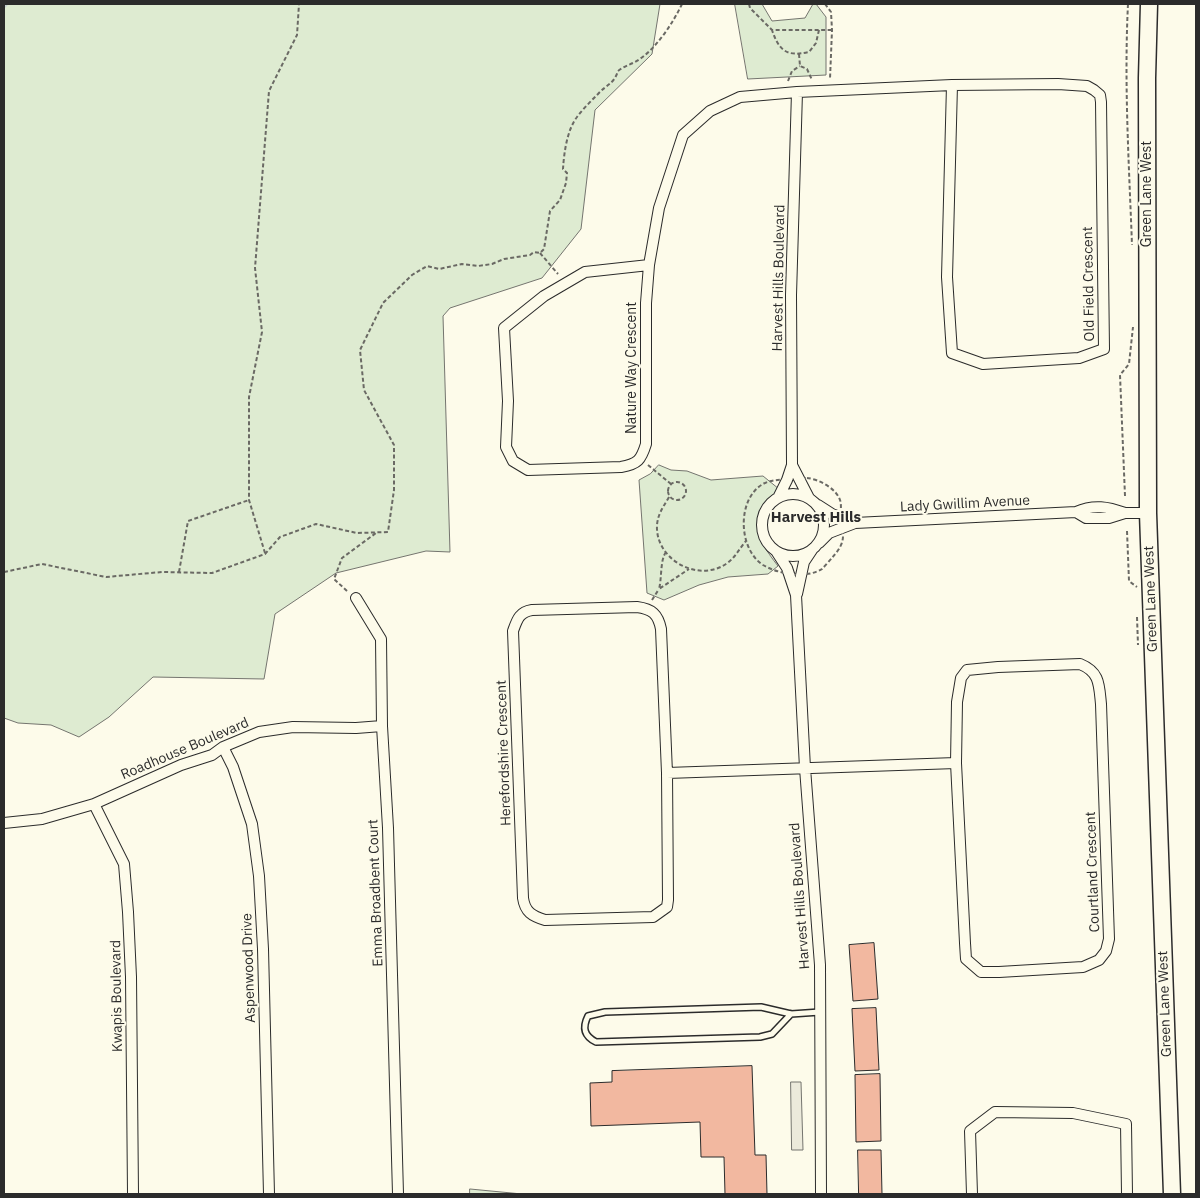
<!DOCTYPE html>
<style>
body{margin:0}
#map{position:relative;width:1200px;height:1198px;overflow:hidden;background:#fdfbea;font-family:"IBM Plex Sans",sans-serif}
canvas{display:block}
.frame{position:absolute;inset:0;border:5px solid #2b2b2b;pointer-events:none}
</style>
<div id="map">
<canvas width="1200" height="1198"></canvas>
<div class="frame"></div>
</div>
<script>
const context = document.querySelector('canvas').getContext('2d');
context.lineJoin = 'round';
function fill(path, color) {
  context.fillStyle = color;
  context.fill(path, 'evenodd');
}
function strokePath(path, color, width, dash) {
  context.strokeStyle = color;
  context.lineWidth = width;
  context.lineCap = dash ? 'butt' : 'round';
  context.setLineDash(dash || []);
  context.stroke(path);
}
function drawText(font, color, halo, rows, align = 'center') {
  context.font = font + ' "IBM Plex Sans",sans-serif';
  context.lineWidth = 4;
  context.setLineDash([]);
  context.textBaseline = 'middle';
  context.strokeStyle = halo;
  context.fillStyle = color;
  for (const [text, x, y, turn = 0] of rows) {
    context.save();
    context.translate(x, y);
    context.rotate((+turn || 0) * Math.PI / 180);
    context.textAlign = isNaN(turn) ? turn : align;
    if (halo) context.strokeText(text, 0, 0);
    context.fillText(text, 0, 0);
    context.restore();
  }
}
const green = new Path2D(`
 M4,4H660L652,54L595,110L581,229L542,278L450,308L443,316L450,552L426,551L336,573L275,614L264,679L153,677L109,717L79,737L51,725L18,723L4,718Z
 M735,4H762L772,21L805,18L813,4H816L826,17V75L748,79Z
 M659,465L671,470L687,471L711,480L763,476L779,489C749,519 753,534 778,566L768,574L728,577L699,585L664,600L647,593L639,480L650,474Z
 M470,1189L522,1194H470Z`);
fill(green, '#deebd1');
strokePath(green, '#74746e', 1);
const parking = new Path2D(`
 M791,1082H801L803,1150H792Z`);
fill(parking, '#eceadb');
strokePath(parking, '#74746e', 1);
strokePath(new Path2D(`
 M4,6L6,4`), '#c7d0d0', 4);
const building = new Path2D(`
 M874,943L878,999L853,1001L849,945Z
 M876,1008L879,1070L855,1071L852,1009Z
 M752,1066L755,1155H766L767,1194H725L724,1157H701L700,1122L591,1126L590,1083L612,1082V1071Z
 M880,1074L881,1141L856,1142L855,1075Z
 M858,1150H881L882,1194H859Z`);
fill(building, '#f2b8a0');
strokePath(building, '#2b2b2b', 1);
const service = new Path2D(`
 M791,1014L772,1034L760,1037L596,1042C584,1036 582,1028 588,1016L605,1012L761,1007L791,1014L820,1012`);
const minor = new Path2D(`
 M649,265L585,272L544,296L504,328L508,401L506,447L513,461L528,470L621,467C638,464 641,460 646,444V303L649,265L659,208L683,135L710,111L740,97L797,92L952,85L1058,84L1087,86L1094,90L1100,95L1101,102L1104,349L1079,358L983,364L952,353L947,277L952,85
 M792,465L809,498
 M762 525a31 31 0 1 1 62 0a31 31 0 1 1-62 0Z
 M778,498L787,480L792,465L791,295L797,92
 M818,505L832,514L855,523
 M1076,512L1086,518H1109L1125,513H1148
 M819,543L829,533L855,523L1076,512C1094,504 1108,507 1125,513
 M776,551L787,568L796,595L805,768L820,965L821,1194
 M797,594L804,562L812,550
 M356,598L381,639L382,726L388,828L398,1194
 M1080,664C1100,672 1099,685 1101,704L1109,939L1106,951L1099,960L1083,967L999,972H981L966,959L965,943L956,763L957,702L961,678L967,670L998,667Z
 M223,747L233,767L252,824L259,876L263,949L269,1194
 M667,773L668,900L667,907L653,917L545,920C532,916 525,912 523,898L513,631C517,620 519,612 532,610L637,607C652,609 658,614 661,629L667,773L956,763
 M94,804L124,864L128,912L131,977L133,1194
 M4,823L42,819L94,804L181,765L212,755L223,747L259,732L293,727L356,728L382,726
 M972,1194L970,1131L995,1112L1073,1113L1126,1124L1127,1194`);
const primary = new Path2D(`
 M1149,4L1147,78L1148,513L1172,1194`);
strokePath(service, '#2b2b2b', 8);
strokePath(minor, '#2b2b2b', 12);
strokePath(primary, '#2b2b2b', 19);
strokePath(new Path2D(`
 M749,4L750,8L772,30
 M825,4L831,12L832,30L830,79
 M1128,4C1124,84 1129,164 1132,245
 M819,30L816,43L809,52C787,57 779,51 772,30H832
 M799,54L800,66L807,69L812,80
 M788,81L792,71L800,66
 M540,253L558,274
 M648,465L671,484
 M807,478C818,479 836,488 840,500C842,506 840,513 841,519C842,529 845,536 841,545C839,550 835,554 832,558C829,561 825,566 822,569C806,579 778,574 763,565C737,548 737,496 765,483C775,478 795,480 807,478Z
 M668 491a9 9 0 1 1 18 0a9 9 0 1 1-18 0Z
 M1125,496L1120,375L1129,364L1133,327
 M669,497C664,506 658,513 657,525C655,559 697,583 726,564C735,558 739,549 746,541
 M1127,531L1129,581L1137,587
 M666,552C660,560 662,578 659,589L689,569
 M265,553L249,500V397L262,332L255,268L269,91L297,35L299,4
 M4,572L42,564L106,577L162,572L212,573L265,554L280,537L316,524L357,533L388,532L394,490V445L364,390L360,350L383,303L412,275L427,266L439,269L462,264L478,266L492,264L504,259L530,255L534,252L540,253L544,249L550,211L560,200L566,183L567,173L563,169C564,153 567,130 577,117C583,109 591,101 598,94C606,85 614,84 618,71C623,67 629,65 635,62C655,51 673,23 682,4
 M179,572L188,521L249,500
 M347,591L334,579L342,558L376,533
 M652,600L659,589
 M1137,617L1138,645`), '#6a6964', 2, [4, 2.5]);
strokePath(service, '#fdfbea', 5);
strokePath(minor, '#fdfbea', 10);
strokePath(primary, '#fdfbea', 16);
drawText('14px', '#2b2b2b', '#fdfbea', [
 ["Green Lane West",1147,194,-90],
 ["Harvest Hills Boulevard",779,278,-89],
 ["Old Field Crescent",1089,284,-91],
 ["Nature Way Crescent",632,368,-90],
 ["Lady Gwillim Avenue",965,504,-3],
 ["Green Lane West",1151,599,-92],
 ["Roadhouse Boulevard",185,749,-23],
 ["Herefordshire Crescent",504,753,-92],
 ["Courtland Crescent",1093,872,-92],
 ["Emma Broadbent Court",376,893,-92],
 ["Harvest Hills Boulevard",800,896,-94],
 ["Aspenwood Drive",249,968,-92],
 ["Kwapis Boulevard",117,996,-91],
 ["Green Lane West",1165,1004,-92]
]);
drawText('bold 15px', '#2b2b2b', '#fdfbea', [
 ["Harvest Hills",816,518]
]);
</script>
